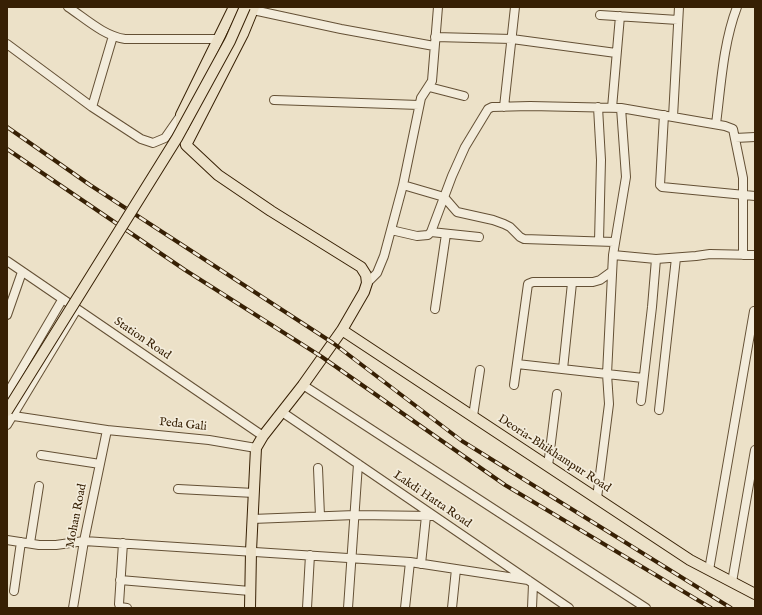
<!DOCTYPE html>
<style>
body{margin:0}
#map{position:relative;width:762px;height:615px;overflow:hidden;background:#ece1c8;font-family:"IM FELL English",serif}
canvas{display:block}
.frame{position:absolute;inset:0;border:8px solid #372004;pointer-events:none}
</style>
<div id="map">
<canvas width="762" height="615"></canvas>
<div class="frame"></div>
</div>
<script>
const context = document.querySelector('canvas').getContext('2d');
context.lineJoin = 'round';
function strokePath(path, color, width, dash) {
  context.strokeStyle = color;
  context.lineWidth = width;
  context.lineCap = dash ? 'butt' : 'round';
  context.setLineDash(dash || []);
  context.stroke(path);
}
function drawText(font, color, halo, rows, align = 'center') {
  context.font = font + ' "IM FELL English",serif';
  context.lineWidth = 3.5;
  context.setLineDash([]);
  context.textBaseline = 'middle';
  context.strokeStyle = halo;
  context.fillStyle = color;
  for (const [text, x, y, turn = 0] of rows) {
    context.save();
    context.translate(x, y);
    context.rotate((+turn || 0) * Math.PI / 180);
    context.textAlign = isNaN(turn) ? turn : align;
    if (halo) context.strokeText(text, 0, 0);
    context.fillText(text, 0, 0);
    context.restore();
  }
}
const minor = new Path2D(`
 M68,7C86,19 104,36 125,39H218
 M253,10L341,29L434,46
 M600,15L678,20
 M435,37L512,39L616,53
 M7,44L92,107L141,139L153,143L165,138L181,115
 M429,87L464,96
 M274,100L419,105
 M92,107L113,36
 M504,107L515,7
 M598,107L601,160L599,241
 M612,108L620,16
 M664,115L660,185L662,187L755,196
 M673,117L679,7
 M716,124C721,85 723,44 737,7
 M735,138L755,137
 M403,185L444,197L457,212L493,220L504,224L510,227L520,237L524,239L614,242
 M391,230L417,236L428,235L431,232L452,176L465,147L488,109L492,107L530,106L621,108L725,126L733,129L743,178V255
 M431,232L479,237
 M613,255L656,259L696,256L710,254L755,255
 M7,261L263,436
 M367,283L377,273L384,256L403,185L421,98L432,81L438,7
 M435,309L446,234
 M7,315L22,272
 M517,364L643,378
 M563,369L572,283
 M303,385L646,608
 M514,385L528,284L533,282H593L600,280L611,272
 M7,394L62,300
 M641,401L652,307L656,259
 M659,410L676,258
 M282,412L569,608
 M7,415L107,430L209,440L256,448
 M473,416L480,370
 M7,425L77,309
 M41,455L100,464
 M548,466L557,394
 M318,468L320,516
 M178,489L254,493
 M597,498L609,404L607,374L613,255L626,177L621,108
 M252,519L355,515L433,516
 M7,540L39,545H56L84,541L410,562L528,580
 M30,543L39,486
 M123,543L119,604L120,607L127,608
 M421,564L426,516
 M709,570L754,311
 M120,580L250,591
 M732,582L755,450
 M14,591L21,542
 M73,608L84,541L107,430
 M307,608L310,555
 M348,608L358,464
 M405,608L410,562
 M452,608L456,569
 M532,608L533,584`);
const major = new Path2D(`
 M234,7L181,115V123L186,145L218,175L271,211L361,267L366,275L367,283L364,292L342,330L303,385L263,436L256,448L251,551L250,608
 M186,145L243,34L254,7
 M342,330L690,560L755,594`);
strokePath(minor, '#645035', 10);
strokePath(major, '#372004', 12);
strokePath(minor, '#f3ecdb', 8);
strokePath(major, '#ece1c8', 10);
const rail = new Path2D(`
 M7,127L90,185L333,343L462,441L731,608
 M7,149L185,270L322,357L505,485L711,608`);
strokePath(rail, '#372004', 4);
strokePath(rail, '#f3ecdb', 2.5, [8]);
const majorBridge = new Path2D(`
 M7,411L177,138L230,41L245,7`);
strokePath(majorBridge, '#372004', 12, []);
strokePath(majorBridge, '#ece1c8', 10);
drawText('12px', '#372004', '#f3ecdb', [
 ["Station Road",142,339,34],
 ["Peda Gali",183,425,6],
 ["Deoria-Bhikhampur Road",554,454,33],
 ["Lakdi Hatta Road",432,500,34],
 ["Mohan Road",77,516,-79]
]);
</script>
